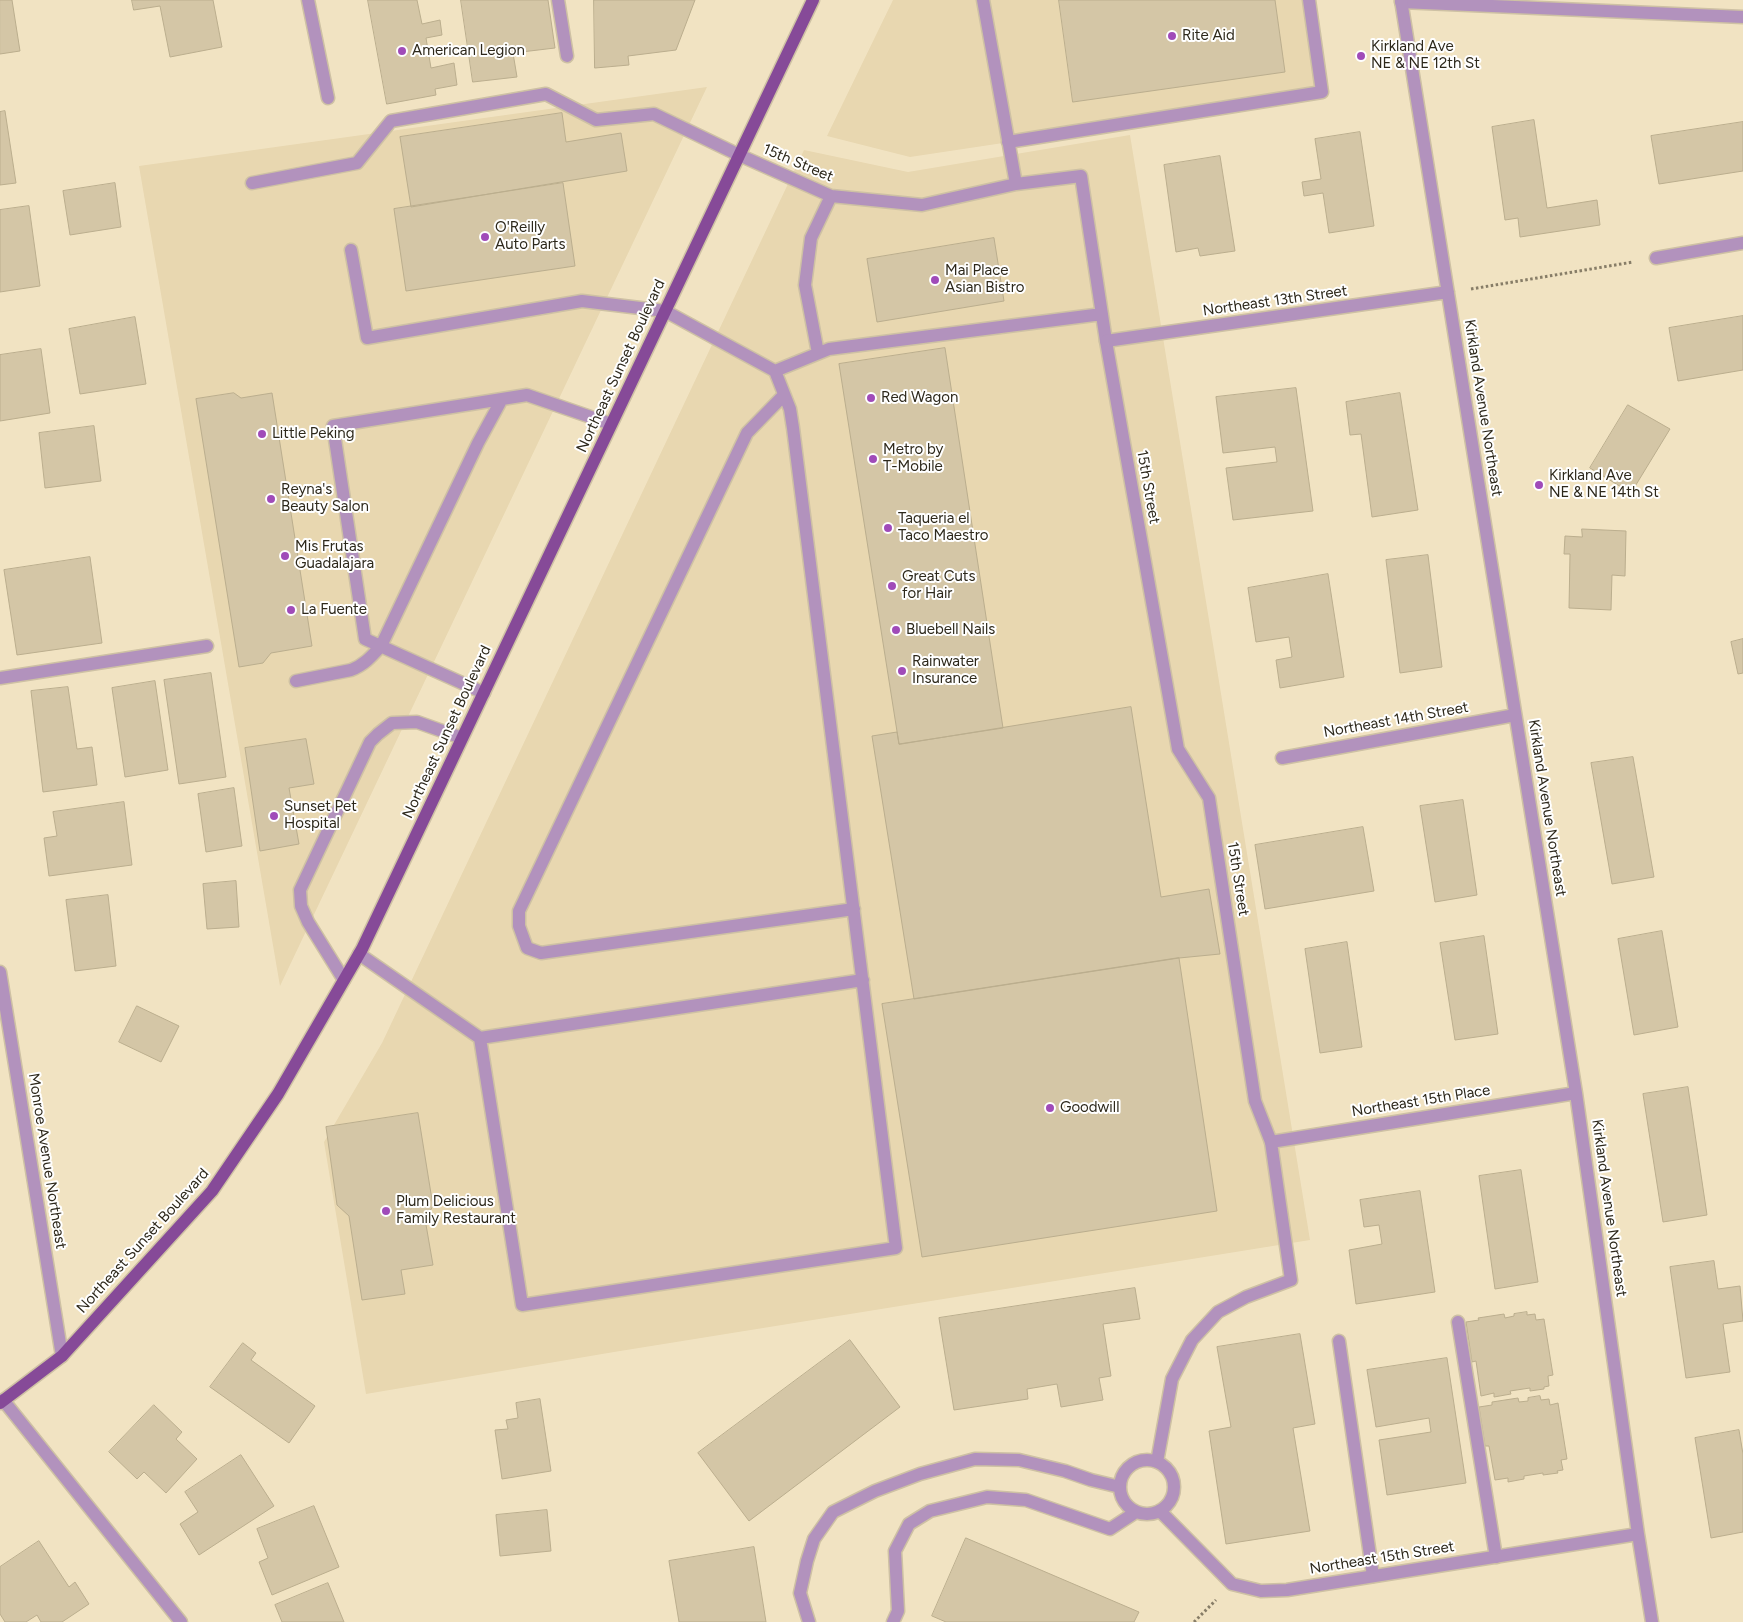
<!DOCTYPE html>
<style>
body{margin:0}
canvas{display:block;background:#f1e3c2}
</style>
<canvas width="1743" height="1622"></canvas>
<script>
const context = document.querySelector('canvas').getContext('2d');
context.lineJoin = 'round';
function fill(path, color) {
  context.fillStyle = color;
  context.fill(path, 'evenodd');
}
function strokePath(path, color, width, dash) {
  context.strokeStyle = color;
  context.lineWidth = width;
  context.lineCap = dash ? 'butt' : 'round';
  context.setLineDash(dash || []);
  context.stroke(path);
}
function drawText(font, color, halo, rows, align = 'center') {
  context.font = font + ' Figtree,sans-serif';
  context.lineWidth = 4;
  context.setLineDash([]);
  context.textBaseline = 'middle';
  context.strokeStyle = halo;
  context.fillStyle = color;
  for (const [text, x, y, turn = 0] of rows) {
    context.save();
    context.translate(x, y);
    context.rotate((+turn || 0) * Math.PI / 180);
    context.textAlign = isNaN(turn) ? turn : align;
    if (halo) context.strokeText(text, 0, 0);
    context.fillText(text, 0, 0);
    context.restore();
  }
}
fill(new Path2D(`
 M893,0H1309L1322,95L910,157L827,136Z
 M707,87L280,986L139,166Z
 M1130,135L1310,1240L614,1352L366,1394L324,1142L382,1043L804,150L908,172Z`), '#e8d7b0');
const building = new Path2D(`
 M0,0H12L20,51L0,54Z
 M132,0H213L222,47L170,57L160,6L134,10Z
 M368,0H417L422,24L440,20L442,35L426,38L431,68L454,63L457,85L435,89L436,95L387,104Z
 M461,0H548L555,48L513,53L517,77L473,82Z
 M594,0H695L676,50L628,56L629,65L595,68Z
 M1059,0H1275L1285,72L1073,102Z
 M5,111L16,183L0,185V112Z
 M562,113L566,142L621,133L627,171L411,207L400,137Z
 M1534,120L1547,208L1597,200L1600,225L1520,237L1518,218L1505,220L1492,127Z
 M1743,122V171L1659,184L1651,136Z
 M1360,132L1374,226L1329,233L1323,193L1304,196L1302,182L1321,179L1315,139Z
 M1220,156L1235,251L1200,256L1198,248L1176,252L1164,165Z
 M115,183L121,227L70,235L63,191Z
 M563,183L575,266L406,291L394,209Z
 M29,206L40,286L0,292V210Z
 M994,238L1004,301L877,322L867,259Z
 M1743,316V370L1678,381L1669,328Z
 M135,317L146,384L80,394L69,329Z
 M945,348L1003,728L899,744L839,364Z
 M41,349L50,413L0,421V355Z
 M1296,388L1313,511L1233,520L1226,468L1277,462L1275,447L1223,453L1216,397Z
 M234,393L241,398L272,393L312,646L271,653L263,663L239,667L196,399Z
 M1400,393L1418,510L1372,517L1361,434L1350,435L1346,402Z
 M1628,405L1670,429L1631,493L1590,468Z
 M94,426L101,481L45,488L39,433Z
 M1582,529L1626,531L1625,576L1612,575L1611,610L1569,608L1570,554H1564L1565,536L1582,537Z
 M1428,555L1442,667L1400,673L1386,560Z
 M90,557L102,643L17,655L4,570Z
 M1328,574L1344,677L1280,688L1276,660L1292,657L1289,637L1256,642L1248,588Z
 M1743,639V673L1738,674L1731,642Z
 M211,673L226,777L179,784L164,680Z
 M155,681L168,770L125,777L112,688Z
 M68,687L77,749L92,747L97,785L43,792L31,691Z
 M1131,707L1161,897L1209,889L1220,954L1179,958L914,999L872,736L897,732L899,744Z
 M306,739L314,784L289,788L299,844L260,851L245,748Z
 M1633,757L1654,877L1612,884L1591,763Z
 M234,788L242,846L206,852L198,794Z
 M1463,800L1477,895L1435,902L1420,806Z
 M124,802L132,865L49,876L44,838L57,836L53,812Z
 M1363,827L1374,891L1265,909L1255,845Z
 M236,881L239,927L207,929L203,884Z
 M108,895L116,966L75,971L66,900Z
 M1662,931L1678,1027L1634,1035L1618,939Z
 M1484,936L1498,1034L1455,1040L1440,943Z
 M1347,942L1362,1047L1320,1053L1305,949Z
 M1179,958L1217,1211L922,1257L882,1004Z
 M137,1006L179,1026L161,1062L119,1042Z
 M1688,1087L1707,1215L1663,1222L1643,1094Z
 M418,1113L433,1206L425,1219L433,1265L401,1270L405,1294L362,1300L349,1216L337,1205L326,1127Z
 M1521,1170L1538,1282L1495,1289L1479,1176Z
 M1420,1191L1435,1292L1356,1304L1349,1250L1382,1244L1379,1225L1364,1227L1360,1200Z
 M1714,1261L1718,1289L1740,1286L1743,1321L1723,1324L1730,1372L1686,1378L1670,1267Z
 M1135,1288L1140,1319L1103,1324L1111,1376L1099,1378L1103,1400L1061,1407L1057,1384L1027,1389L1028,1399L954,1410L939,1318Z
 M1527,1312V1315L1535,1314L1536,1320L1544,1319L1553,1375L1548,1376L1549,1386L1544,1387V1389L1530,1391V1388L1510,1391L1511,1394L1494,1397V1393L1481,1396L1476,1361L1472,1362L1466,1322L1479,1320L1478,1318L1504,1314L1505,1318L1514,1316V1314Z
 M1300,1334L1315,1424L1293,1428L1310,1531L1226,1544L1209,1431L1231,1427L1217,1347Z
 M850,1340L900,1407L749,1521L698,1453Z
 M243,1343L256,1353L251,1360L315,1406L289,1443L210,1387Z
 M1447,1358L1466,1483L1387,1495L1379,1440L1431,1432L1429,1418L1376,1427L1367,1370Z
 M1540,1396L1541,1400L1549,1399L1550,1405L1558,1403L1567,1459L1561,1460L1563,1470L1557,1471L1558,1473L1543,1475V1473L1524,1476V1479L1508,1482V1478L1495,1480L1489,1446H1485L1479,1407L1492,1405V1402L1518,1398L1519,1402L1528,1401V1398Z
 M540,1399L551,1471L502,1479L495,1430L508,1429L506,1420L518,1418L516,1403Z
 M154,1405L182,1432L176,1439L197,1459L166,1493L144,1472L137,1479L109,1452Z
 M1739,1430L1743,1454V1532L1711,1538L1695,1438Z
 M241,1455L274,1506L199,1555L180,1524L198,1512L185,1492Z
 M314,1506L339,1567L272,1595L259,1562L268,1558L257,1529Z
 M547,1510L551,1551L500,1556L496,1515Z
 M966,1538L1139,1612L1134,1622H946L932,1616Z
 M39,1541L69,1587L75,1582L89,1604L62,1622H41L37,1615L26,1622H5L0,1614V1567Z
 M754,1547L766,1622H679L669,1561Z
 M328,1583L344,1622H282L275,1605Z`);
fill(building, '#d4c6a6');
strokePath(building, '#bbae8e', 1);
const service = new Path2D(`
 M308,0L328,98
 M558,0L567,56
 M983,0L1016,184
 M1401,2L1743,17
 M1008,142L1322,92L1309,0
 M252,183L357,163L391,121L546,94L596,120L654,114L739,155L831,196L922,205L1016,184L1081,176L1106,341L1178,749L1209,798L1255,1101L1271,1142
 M351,250L367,338L582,301L665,311L775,371L790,409L793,428L896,1248L522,1305L480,1038L359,954
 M818,353L805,285L811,238L831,196
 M775,371L829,349L1102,314
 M784,395L747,433L519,911V926L527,948L541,953L854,909
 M0,678L207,646
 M296,681L351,670C364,665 371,657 381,646L478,443L502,399
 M484,693L365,639L333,426L527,395L611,424
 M344,980L308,922L301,906L300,890L370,742L378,734L392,723L417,722L462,738
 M480,1038L863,980
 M1458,1322L1496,1557
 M1339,1341L1373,1576`);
const minor = new Path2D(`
 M1401,0L1576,1093L1638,1534L1652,1622
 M1656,258L1743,243
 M1106,341L1448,292
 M1282,758L1515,715
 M0,972L62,1356
 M3,1400L181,1622
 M1120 1487a27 27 0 1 1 54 0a27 27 0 1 1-54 0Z
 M1157,1462L1172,1379L1192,1340L1218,1312L1246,1297L1291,1280L1271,1142L1576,1093
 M1160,1511L1232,1584L1261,1591L1287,1590L1638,1534
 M809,1622L800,1593L807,1561L814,1539L833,1512L875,1491L920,1474L975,1459L1019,1460L1065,1471L1091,1480L1120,1487
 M893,1622L898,1611L895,1551L909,1524L930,1511L987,1497L1026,1500L1110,1529L1136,1512`);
const primary = new Path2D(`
 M0,1403L62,1356L212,1191L278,1094L362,949L813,0`);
strokePath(service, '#cec1a4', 15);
strokePath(minor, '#cec1a4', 15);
strokePath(primary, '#cec1a4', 15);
strokePath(new Path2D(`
 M1471,289L1633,262
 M1194,1622L1216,1600`), '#877d67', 3, [2.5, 2.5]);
strokePath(service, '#b292bd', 12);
strokePath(minor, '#b292bd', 12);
strokePath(primary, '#864a98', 12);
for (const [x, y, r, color] of [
 [1172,36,5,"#a04bb9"],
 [402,51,5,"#a04bb9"],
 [1361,56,5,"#a04bb9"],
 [485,237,5,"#a04bb9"],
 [935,280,5,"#a04bb9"],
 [871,398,5,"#a04bb9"],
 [262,434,5,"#a04bb9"],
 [873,459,5,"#a04bb9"],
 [1539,485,5,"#a04bb9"],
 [271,499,5,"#a04bb9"],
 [888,528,5,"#a04bb9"],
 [285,556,5,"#a04bb9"],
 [892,586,5,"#a04bb9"],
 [291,610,5,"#a04bb9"],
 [896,630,5,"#a04bb9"],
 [902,671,5,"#a04bb9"],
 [274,816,5,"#a04bb9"],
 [1050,1108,5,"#a04bb9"],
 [386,1211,5,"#a04bb9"]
]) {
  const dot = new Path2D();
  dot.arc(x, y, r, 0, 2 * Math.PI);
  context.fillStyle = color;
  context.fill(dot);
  strokePath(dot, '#fff', 2);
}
drawText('15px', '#2d281b', '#fff', [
 ["Rite Aid",1182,36],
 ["Kirkland Ave",1371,47],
 ["NE & NE 12th St",1371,64],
 ["American Legion",412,51],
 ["O'Reilly",495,228],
 ["Auto Parts",495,245],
 ["Mai Place",945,271],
 ["Asian Bistro",945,288],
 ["Red Wagon",881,398],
 ["Little Peking",272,434],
 ["Metro by",883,450],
 ["T-Mobile",883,467],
 ["Kirkland Ave",1549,476],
 ["NE & NE 14th St",1549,493],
 ["Reyna's",281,490],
 ["Beauty Salon",281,507],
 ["Taqueria el",898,519],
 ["Taco Maestro",898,536],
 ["Mis Frutas",295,547],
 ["Guadalajara",295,564],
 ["Great Cuts",902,577],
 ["for Hair",902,594],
 ["La Fuente",301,610],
 ["Bluebell Nails",906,630],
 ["Rainwater",912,662],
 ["Insurance",912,679],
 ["Sunset Pet",284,807],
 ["Hospital",284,824],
 ["Goodwill",1060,1108],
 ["Plum Delicious",396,1202],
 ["Family Restaurant",396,1219]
], 'left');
drawText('15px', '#2d281b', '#fff', [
 ["15th Street",798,163,23],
 ["Northeast 13th Street",1275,301,-8],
 ["Northeast Sunset Boulevard",621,366,-65],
 ["Kirkland Avenue Northeast",1483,408,81],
 ["15th Street",1148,487,80],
 ["Northeast 14th Street",1396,720,-10],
 ["Northeast Sunset Boulevard",447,732,-65],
 ["Kirkland Avenue Northeast",1547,808,81],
 ["15th Street",1238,879,81],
 ["Northeast 15th Place",1421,1101,-9],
 ["Monroe Avenue Northeast",47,1161,81],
 ["Kirkland Avenue Northeast",1609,1208,82],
 ["Northeast Sunset Boulevard",143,1241,-48],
 ["Northeast 15th Street",1382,1558,-9]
]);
</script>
